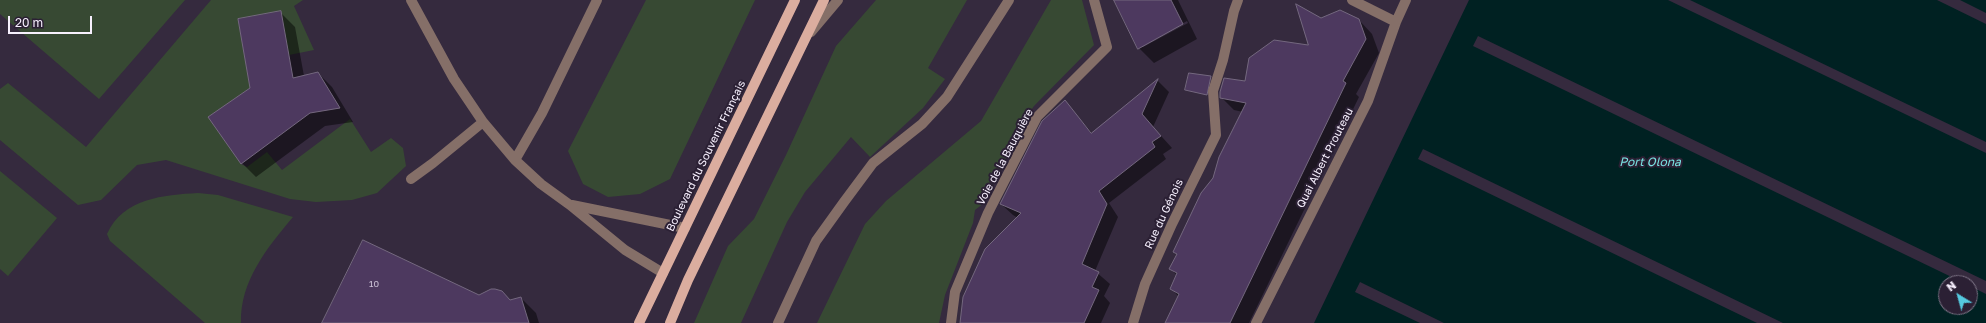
<!DOCTYPE html>
<meta charset="utf-8">
<style>
body{margin:0}
#map{position:relative;width:1986px;height:323px;overflow:hidden;background:#352a3e;font-family:"Golos Text",sans-serif}
canvas{display:block}
.north{position:absolute;left:1938px;top:275px;width:40px;height:40px;box-sizing:border-box;background:#2b2034;border:1px solid #7d7385;border-radius:50%;rotate:323deg;font-size:11px;font-weight:700;line-height:16px;text-align:center;color:#f7f0fe}
.north::after{content:'';display:block;margin:auto;width:14px;height:18px;background:#55cae0;clip-path:polygon(50% 0,100% 100%,50% 72%,0 100%)}
.scale{position:absolute;left:8px;top:16px;width:84px;height:18px;box-sizing:border-box;border:2px solid #f7f0fe;border-top:0;padding-left:5px;font-size:12px;line-height:14px;white-space:nowrap;color:#f7f0fe;-webkit-text-stroke:3px #2b2034;paint-order:stroke}
</style>
<div id="map">
<canvas width="1986" height="323"></canvas>
<div class="north">N</div>
<div class="scale">20 m</div>
</div>
<script>
const context = document.querySelector('canvas').getContext('2d');
context.lineJoin = 'round';
function fill(path, color) {
  context.fillStyle = color;
  context.fill(path, 'evenodd');
}
function strokePath(path, color, width, dash) {
  context.strokeStyle = color;
  context.lineWidth = width;
  context.lineCap = dash ? 'butt' : 'round';
  context.setLineDash(dash || []);
  context.stroke(path);
}
function drawText(font, color, halo, rows, align = 'center') {
  context.font = font + ' "Golos Text",sans-serif';
  context.lineWidth = 4;
  context.setLineDash([]);
  context.textBaseline = 'middle';
  context.strokeStyle = halo;
  context.fillStyle = color;
  for (const [text, x, y, turn = 0] of rows) {
    context.save();
    context.translate(x, y);
    context.rotate((+turn || 0) * Math.PI / 180);
    context.textAlign = isNaN(turn) ? turn : align;
    if (halo) context.strokeText(text, 0, 0);
    context.fillText(text, 0, 0);
    context.restore();
  }
}
fill(new Path2D(`
 M0,0H185L99,99L0,14Z
 M211,0H303L294,6L314,50L289,55L281,12L238,19L250,88L209,117L241,164L247,167L267,152L282,170L350,119L371,152L391,138L403,148L406,166L377,193L352,200L316,202L290,199L166,160L137,165L101,200L78,205L0,140V89L8,83L86,147Z
 M646,0H755L670,179L640,194L608,197L583,184L568,151Z
 M876,0H967L928,68L945,79L923,108L870,157L851,137L805,192L787,222L741,323H694L728,246L754,219L786,155L836,46Z
 M1051,0H1082L1094,45L1034,106L1027,116L984,203L975,210L973,223L945,295L939,323H817L865,224L886,201L981,121Z
 M0,171L57,218L8,276L0,269Z
 M198,193L218,195L293,217C267,248 240,281 241,323H205L110,241L107,234C123,198 164,195 198,193Z`), '#374933');
fill(new Path2D(`
 M1469,0H1986V323H1314ZM1946,283H1970V307H1946Z`), '#002122');
fill(new Path2D(`
 M1668,0H1690L1986,142V153Z
 M1937,0H1960L1986,13V24Z
 M1478,36L1986,281V294L1970,286V283H1964L1473,46Z
 M1423,149L1783,323H1757L1418,159Z
 M1360,282L1444,323H1420L1355,292Z`), '#352a3e');
fill(new Path2D(`
 M1115,0H1178L1197,39L1154,63L1139,48ZM1187,21L1188,23L1143,47V45Z
 M281,13L295,27L304,76L318,73L332,87L353,122L325,126L256,177L242,163L251,88Z
 M1321,19L1359,20L1372,34L1379,53L1356,94L1359,97L1249,323H1166L1179,297L1171,288L1177,275L1170,269L1177,255L1174,252L1214,179L1243,112L1234,110L1221,97L1309,47Z
 M1158,81L1169,92L1153,127L1172,148L1163,154L1166,159L1109,203L1118,217L1095,271L1110,284L1104,296L1110,303L1101,323H961L1018,218L1013,215L1001,204L1065,102L1093,134Z
 M479,296L510,301L521,298L536,313L539,323H323Z`), '#0007');
const building = new Path2D(`
 M1114,0H1171L1183,24L1138,49Z
 M1296,4L1321,18L1340,10L1359,19L1366,39L1343,81L1346,83L1230,323H1165L1179,294L1170,289L1177,273L1169,269L1177,254L1173,252L1201,193L1213,178L1219,157L1246,103L1220,98V92L1224,78L1245,81L1249,58L1274,40L1308,45Z
 M281,11L293,78L318,72L340,108L310,113L241,164L208,117L250,88L238,19Z
 M1189,73L1211,76L1207,95L1185,90Z
 M1158,79L1142,114L1161,136L1152,142L1155,147L1099,191L1107,204L1082,264L1099,272L1092,287L1099,290L1084,323H960L963,297L985,249L1021,213L1000,204L1042,121L1065,100L1091,133Z
 M363,240L479,295L491,289H495L502,291L510,300L521,297L529,323H322Z`);
fill(building, '#4d395f');
strokePath(building, '#74687f', 1);
strokePath(new Path2D(`
 M411,0L454,79L483,122L515,160L541,184L570,205L625,250L663,273
 M1352,0L1396,22
 M811,32L838,0
 M515,160L542,113L597,0
 M411,179L433,163L483,122
 M572,205L685,228
 M778,323L816,241L844,202L873,163L922,124L947,97L1009,0
 M951,323L955,292L988,213L1037,117L1107,47L1094,0
 M1133,323L1145,284L1172,224L1216,135L1213,91L1223,60L1234,11L1238,0
 M1256,323L1368,101L1396,22L1406,0`), '#856f68', 10);
strokePath(new Path2D(`
 M639,323L795,0
 M670,323L688,280L824,0`), '#dbad9f', 10);
drawText('9px', '#ccc2d6', null, [
 ["10",374,284]
]);
drawText('11px', '#f7f0fe', '#2b2034', [
 ["Boulevard du Souvenir Français",706,156,-64],
 ["Voie de la Bauquière",1005,157,-62],
 ["Quai Albert Prouteau",1325,158,-63],
 ["Rue du Génois",1164,214,-65]
]);
drawText('italic 12px', '#7ae3e3', '#2b2034', [
 ["Port Olona",1650,162]
]);
</script>
